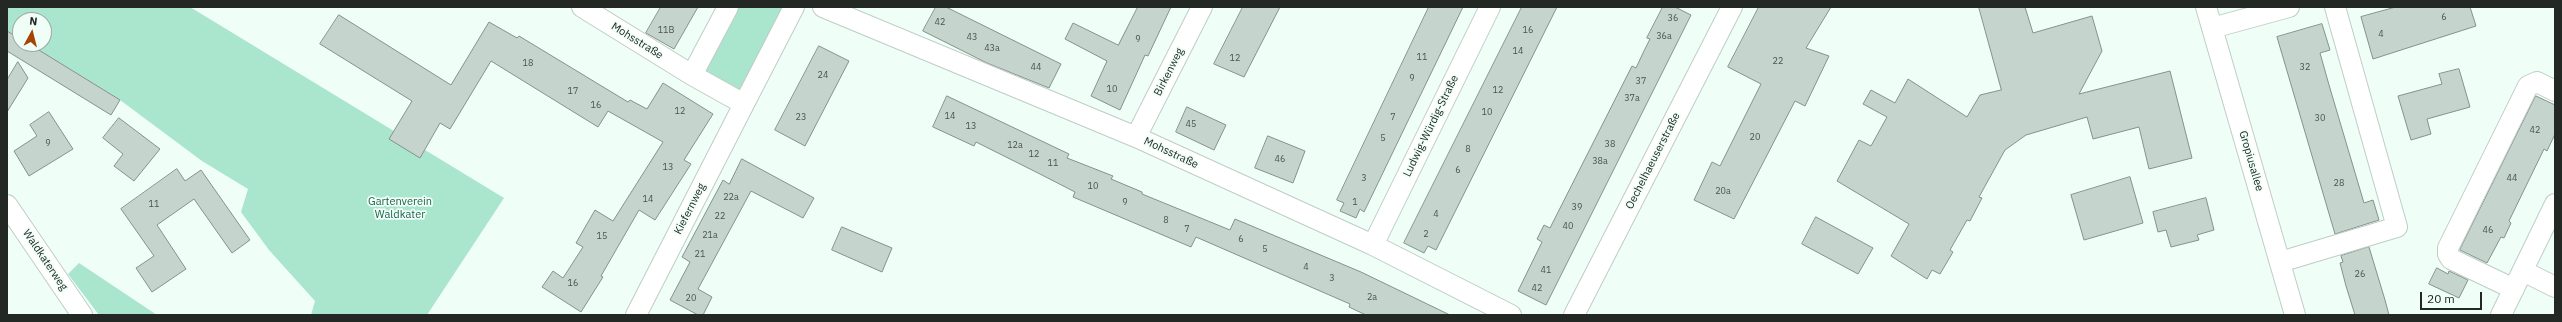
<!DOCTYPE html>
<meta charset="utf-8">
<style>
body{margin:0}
#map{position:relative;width:2562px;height:322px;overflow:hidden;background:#f0fef8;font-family:"IBM Plex Sans",sans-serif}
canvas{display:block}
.frame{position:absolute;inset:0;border:8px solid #232825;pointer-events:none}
.north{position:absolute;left:12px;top:12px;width:40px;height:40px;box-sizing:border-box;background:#f0fef8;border:1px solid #9ea8a4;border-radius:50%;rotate:7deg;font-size:11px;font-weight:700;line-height:16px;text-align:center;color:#232825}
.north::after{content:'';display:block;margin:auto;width:14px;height:18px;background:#a64500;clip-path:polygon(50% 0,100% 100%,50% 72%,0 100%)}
.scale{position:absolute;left:2420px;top:292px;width:62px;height:18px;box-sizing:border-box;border:2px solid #232825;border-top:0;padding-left:5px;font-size:12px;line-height:14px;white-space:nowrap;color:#232825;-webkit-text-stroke:3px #f0fef8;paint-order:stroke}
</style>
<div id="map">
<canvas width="2562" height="322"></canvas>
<div class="frame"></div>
<div class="north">N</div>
<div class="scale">20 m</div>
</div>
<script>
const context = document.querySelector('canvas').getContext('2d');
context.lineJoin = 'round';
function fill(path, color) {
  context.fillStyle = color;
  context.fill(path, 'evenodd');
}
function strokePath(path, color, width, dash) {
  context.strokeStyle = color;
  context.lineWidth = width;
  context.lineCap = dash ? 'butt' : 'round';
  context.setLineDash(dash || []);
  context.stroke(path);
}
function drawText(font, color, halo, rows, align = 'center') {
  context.font = font + ' "IBM Plex Sans",sans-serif';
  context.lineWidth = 3.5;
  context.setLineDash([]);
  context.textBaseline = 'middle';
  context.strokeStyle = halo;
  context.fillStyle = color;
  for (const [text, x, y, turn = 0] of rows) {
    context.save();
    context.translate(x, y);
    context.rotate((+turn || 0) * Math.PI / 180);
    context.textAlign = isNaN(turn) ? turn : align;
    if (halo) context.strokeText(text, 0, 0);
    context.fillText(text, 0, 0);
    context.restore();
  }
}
fill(new Path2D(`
 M7,7H190L504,198L427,315H311L315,301L269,250L241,212L248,189L202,161L120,100L29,44H44V20H20V39L7,31Z
 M735,7H786L740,92L701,71Z
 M79,263L157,315H99L68,274Z`), '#aae5cd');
const building = new Path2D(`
 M661,7H698L674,49L646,33Z
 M936,7H946L1061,64L1049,88L987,63L923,31Z
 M1138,7H1171L1148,56L1145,55L1120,110L1091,96L1107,61L1065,39L1073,23L1118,45Z
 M1243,7H1280L1244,77L1214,64Z
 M1429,7H1463L1364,212L1360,209L1356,218L1340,211L1344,203L1337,200Z
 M1522,7H1557L1436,250L1428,246L1424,253L1404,243Z
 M1663,7H1675L1691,15L1546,305L1518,291L1542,242L1537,239L1544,225L1550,228L1632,66L1636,68L1643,53L1650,39L1647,38Z
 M1759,7H1831L1806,48L1829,56L1805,106L1795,101L1734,219L1694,200L1712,162L1720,166L1761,84L1728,67Z
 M1979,7H2025L2033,33L2092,16L2102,51L2079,94L2170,71L2192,158L2149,169L2139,127L2093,139L2087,117L2026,135L2005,150L1979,197L1982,198L1970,221L1967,220L1950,250L1953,252L1940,274L1932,270L1927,279L1891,256L1909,224L1837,181L1859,140L1871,146L1887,117L1863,104L1871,90L1895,103L1908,79L1967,117L1980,95L2001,90Z
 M2396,7H2470L2476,26L2373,59L2361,17Z
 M339,15L451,85L489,22L517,38L519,36L628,102L630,100L647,109L663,83L713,114L684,160L691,164L655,220L639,210L601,276L603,277L581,312L542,287L553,271L563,278L583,247L576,243L595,210L613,221L663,142L608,111L598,127L491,61L450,129L440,123L420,158L389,139L412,101L320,44Z
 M2322,24L2330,50L2320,53L2329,85L2364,203L2373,200L2379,220L2335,234L2277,37Z
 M7,31L20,39V44H29L120,100L111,115L7,51Z
 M819,46L849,61L805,146L775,130Z
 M18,62L28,78L7,112V80Z
 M2459,69L2470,107L2427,119L2431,134L2411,140L2398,96L2442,84L2439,74Z
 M947,96L1069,154L1067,158L1113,176L1111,179L1142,192V194L1230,230L1235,219L1361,272L1450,315H1366L1349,307L1350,304L1196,237L1191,247L1073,197L1075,192L1036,172L976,142L974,146L933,127Z
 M2536,96L2555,105V134L2547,151L2544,149L2509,221L2511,223L2504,238L2501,237L2487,263L2460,250Z
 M1187,107L1226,125L1214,150L1176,132Z
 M49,112L73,149L29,176L14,151L37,136L30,125Z
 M119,118L160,149L134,181L114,166L123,154L103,138Z
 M1268,136L1305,151L1293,183L1255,168Z
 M742,159L814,198L803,218L751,191L698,289L712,297L703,315H698L670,300L690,262L682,257L723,180L729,184Z
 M177,169L185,181L201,170L250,240L232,253L194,199L157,225L186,269L152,292L136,268L154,256L121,209Z
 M2130,177L2143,223L2084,240L2071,195Z
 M2206,198L2214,230L2197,235L2199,240L2171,247L2166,230L2158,232L2153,212Z
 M1816,217L1873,248L1858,274L1802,244Z
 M842,227L892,248L882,272L832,250Z
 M2369,247L2385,300L2389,315H2355L2346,286L2340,263L2343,262L2341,256Z
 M2437,268L2448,274L2449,271L2468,280L2459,298L2429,284Z`);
fill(building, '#c6d4ce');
strokePath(building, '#85928c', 1);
const minor = new Path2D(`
 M582,7L692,75
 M823,7L1136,137L1373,245L1511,315
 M2206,7L2295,315
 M2212,28L2289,7
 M744,104L794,7
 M1136,137L1202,7
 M7,205L82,315
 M1373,245L1490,7
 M2280,262L2397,227L2335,7
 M2523,271L2555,287
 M2514,289L2451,259L2448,254V248L2528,86L2537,82L2555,91
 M636,315L744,104L692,75L728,7
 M1574,315L1732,7
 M2501,315L2555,204`);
strokePath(minor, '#bfcdc7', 22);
strokePath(minor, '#fff', 20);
drawText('9px', '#4c534f', null, [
 ["6",2444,17],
 ["36",1673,18],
 ["42",940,22],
 ["11B",666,30],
 ["16",1528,30],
 ["4",2381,34],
 ["36a",1664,36],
 ["43",972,37],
 ["9",1138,39],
 ["43a",992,48],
 ["14",1518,51],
 ["11",1422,57],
 ["12",1235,58],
 ["22",1778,61],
 ["18",528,63],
 ["44",1036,67],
 ["32",2305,67],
 ["24",823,75],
 ["9",1412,78],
 ["37",1641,81],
 ["10",1112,89],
 ["12",1498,90],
 ["17",573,91],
 ["37a",1632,98],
 ["16",596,105],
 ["12",680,111],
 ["10",1487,112],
 ["14",950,116],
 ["23",801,117],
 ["7",1393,117],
 ["30",2320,118],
 ["45",1191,124],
 ["13",971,126],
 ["42",2535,130],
 ["20",1755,137],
 ["5",1383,138],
 ["9",48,143],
 ["38",1610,144],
 ["12a",1015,145],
 ["8",1468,149],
 ["12",1034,154],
 ["46",1280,159],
 ["38a",1600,161],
 ["11",1053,163],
 ["13",668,167],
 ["6",1458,170],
 ["3",1364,178],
 ["44",2512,178],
 ["28",2339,183],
 ["10",1093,186],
 ["20a",1723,191],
 ["22a",731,197],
 ["14",648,199],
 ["9",1125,202],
 ["1",1355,202],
 ["11",154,204],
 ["39",1577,207],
 ["4",1436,214],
 ["22",720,216],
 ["8",1166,220],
 ["40",1568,226],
 ["7",1187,229],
 ["46",2488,230],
 ["2",1426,234],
 ["21a",710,235],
 ["15",602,236],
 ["6",1241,239],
 ["5",1265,249],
 ["21",700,254],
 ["4",1306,267],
 ["41",1546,270],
 ["26",2360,274],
 ["3",1332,278],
 ["16",573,283],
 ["42",1537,288],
 ["2a",1372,297],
 ["20",691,298]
]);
drawText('11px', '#232825', '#f0fef8', [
 ["Mohsstraße",637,41,32],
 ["Birkenweg",1169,72,-63],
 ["Ludwig-Würdig-Straße",1431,126,-64],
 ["Mohsstraße",1171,153,25],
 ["Oechelhaeuserstraße",1653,161,-63],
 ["Gropiusallee",2251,161,74],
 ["Kiefernweg",690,209,-63],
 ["Waldkaterweg",45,260,56]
]);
drawText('11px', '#1e614b', '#f0fef8', [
 ["Gartenverein",400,202],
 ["Waldkater",400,215]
]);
</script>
